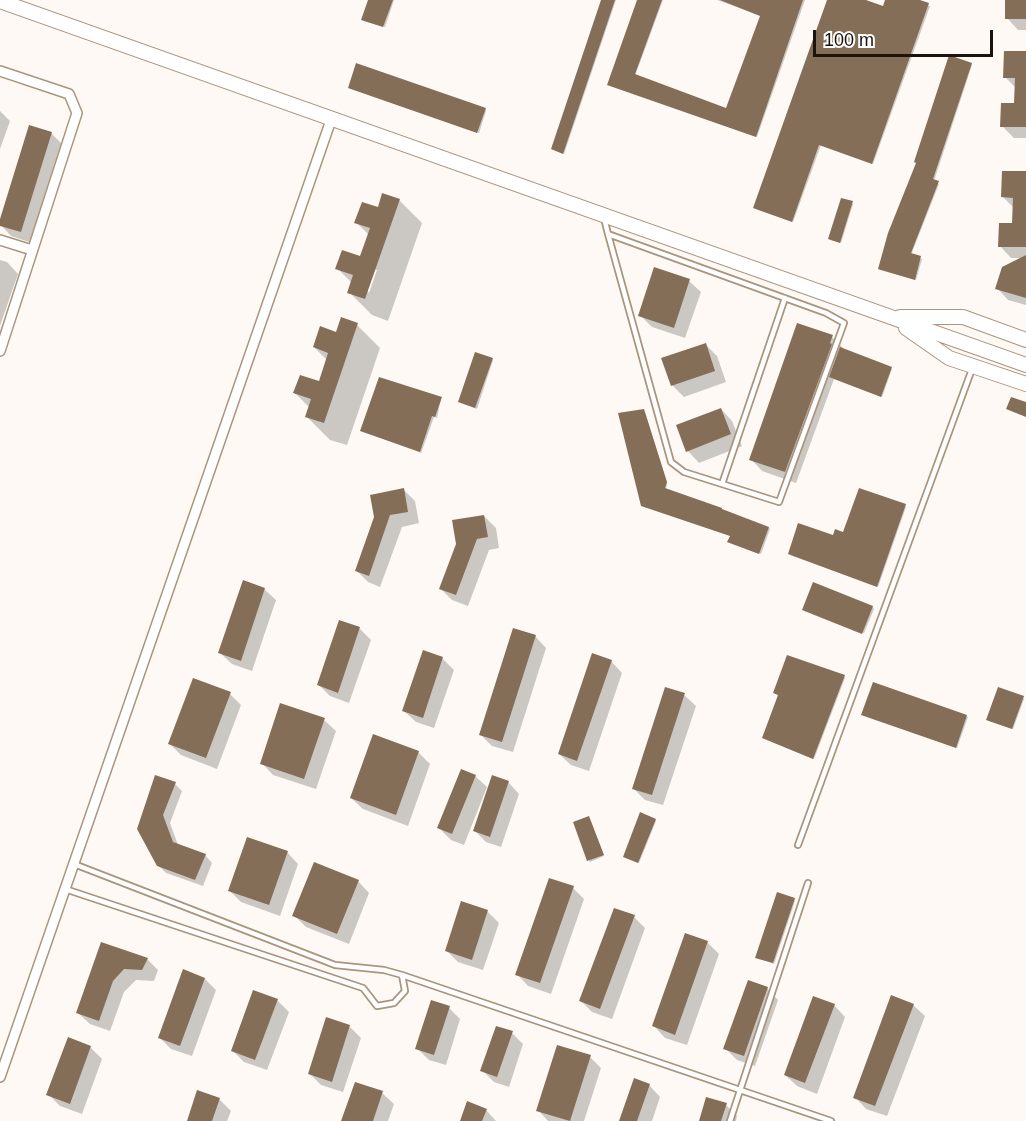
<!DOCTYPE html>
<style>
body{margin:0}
#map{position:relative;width:1026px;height:1121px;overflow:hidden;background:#fef9f4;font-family:Arial,sans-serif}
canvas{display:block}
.scale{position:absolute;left:813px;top:30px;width:180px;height:27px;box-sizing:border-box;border:3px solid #1b130c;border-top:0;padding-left:8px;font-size:18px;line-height:21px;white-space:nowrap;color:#1b130c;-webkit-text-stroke:4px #fff;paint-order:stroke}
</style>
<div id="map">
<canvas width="1026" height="1121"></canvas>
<div class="scale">100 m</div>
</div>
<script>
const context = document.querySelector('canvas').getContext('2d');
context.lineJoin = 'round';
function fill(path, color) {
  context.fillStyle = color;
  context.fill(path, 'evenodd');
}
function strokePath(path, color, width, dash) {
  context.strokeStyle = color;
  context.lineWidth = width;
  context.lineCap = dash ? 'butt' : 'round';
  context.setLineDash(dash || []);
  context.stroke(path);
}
fill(new Path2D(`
 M370,0H394L385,27L364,21Z
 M602,0H616L564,154L552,149Z
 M639,0H663L635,76L727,110L761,16L717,0H805L757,137L609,85Z
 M829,0H862L884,8L886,0H916L930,6L873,164L821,145L793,222L756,209Z
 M1007,0H1026V30H1018L1007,18Z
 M1026,53V138H1014L1002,126L1016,105V88L1005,77Z
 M971,64L972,65L934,181L939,184L911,255L922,259L916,280L880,270L879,269Z
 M349,88L485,109L486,111L479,133Z
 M0,111L10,121L0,149Z
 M51,133L62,144L32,243L11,236L0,224Z
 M1026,173V258H1011L1000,246L1014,224V208L1003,197Z
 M399,200L422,223L388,321L372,315L349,292L352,283L337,268L361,258L369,235L356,222L379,209ZM374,269L377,270L369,293L367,290Z
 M852,203L853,204L841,243L831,240L830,239Z
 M0,260L7,262L18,274L0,326Z
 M1026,263V305L1008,300L997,288Z
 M689,281L701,292L685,338L652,327L640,315Z
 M357,325L380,348L347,445L330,440L307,417L310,408L295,393L320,383L327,360L314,347Z
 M832,337L843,348V350L892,369L882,397L834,379L796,483L762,471L751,459Z
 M705,344L717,356L726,382L684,397L672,385Z
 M492,359L493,360L477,409L461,403L459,402Z
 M441,399L437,418L434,417L421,453L362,431Z
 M721,409L732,421L742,446L699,463L688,451Z
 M645,412L667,484L666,490L769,528L770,529L761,554L730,543L731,536L644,506Z
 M404,490L415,501L419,523L402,527L380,587L368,582L357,571Z
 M905,506L906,507L878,587L790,555Z
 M484,516L496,528L499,548L489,550L468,606L452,600L441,589Z
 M814,584L873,607L874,609L864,633L804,610Z
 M264,589L276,600L252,671L232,664L220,653Z
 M340,622L360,629L371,640L349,703L330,696L319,685Z
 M535,636L546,648L513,752L492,746L480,734Z
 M442,658L454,670L434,728L416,722L404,711Z
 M611,661L622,673L589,771L571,765L559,754Z
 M844,676L845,678L814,759L763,738Z
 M230,694L241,705L217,769L181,755L170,744Z
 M684,695L696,706L663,805L645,800L633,788Z
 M1023,697L1024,699L1013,729L989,721Z
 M864,715L966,716L968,717L957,748Z
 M324,720L336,731L316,789L273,775L262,763Z
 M418,752L430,764L408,826L363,809L351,798Z
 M475,776L487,787L464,845L451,840L439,828Z
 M508,782L519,794L501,847L486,842L475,831Z
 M175,784L182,791L170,823L178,845L205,855L212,863L203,886L166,873L158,865L138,829Z
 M589,818L604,856L590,862L589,860Z
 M655,820L656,821L639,863L626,857Z
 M287,852L298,864L280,916L241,902L230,891Z
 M358,881L369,893L349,944L306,927L294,915Z
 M573,888L584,899L551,994L528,986L517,974Z
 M794,899L795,901L774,964L758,958Z
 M487,911L499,923L483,970L458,962L447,951Z
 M634,917L645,928L612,1019L592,1012L581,1001Z
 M707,942L719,954L687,1045L665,1038L654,1026Z
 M102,944L147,959L158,970L154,981L136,980L124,992L110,1031L90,1024L78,1013Z
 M205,979L216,990L192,1056L171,1049L159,1037Z
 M767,988L778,1000L755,1066L737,1060L725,1048Z
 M277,1000L289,1012L267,1070L244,1062L232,1050Z
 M834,1005L845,1017L817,1094L797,1086L785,1075Z
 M913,1005L925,1016L887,1116L866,1109L855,1097Z
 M449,1008L460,1019L446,1065L429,1060L417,1048Z
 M349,1026L361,1038L343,1092L321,1085L310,1074Z
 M512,1033L523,1044L509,1087L494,1082L482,1070Z
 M90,1047L102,1059L82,1114L60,1106L48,1094Z
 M590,1057L601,1068L584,1121H548L538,1110Z
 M649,1085L660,1097L652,1121H621Z
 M382,1093L394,1104L388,1121H343Z
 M219,1099L231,1111L227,1121H188Z
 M726,1105L737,1116L736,1121H700Z
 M486,1110L496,1121H461Z`), '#0003');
fill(new Path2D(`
 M368,0H393L383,27L361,20Z
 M601,0H615L563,154L551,149Z
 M637,0H662L635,74L726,108L760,16L720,0H803L756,137L607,85Z
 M827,0H866L883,6L885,0H920L929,3L872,164L819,145L792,222L753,208Z
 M1005,0H1026V19H1005Z
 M1004,51H1026V127H1000L1001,103H1014L1015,78H1003Z
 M949,55L972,63L933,179L939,181L911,253L921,256L915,280L878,269L888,233L916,163L914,162Z
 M356,63L486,108L477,133L348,88Z
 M29,125L52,132L21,232L0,226V219Z
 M1002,171H1026V247H998L999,223H1012L1013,198L1001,197Z
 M382,193L400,199L365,299L347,293L353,275L335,269L342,250L360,256L370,228L354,223L362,202L378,207Z
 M841,198L853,201L840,243L828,239Z
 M1026,255V298L995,289L1002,267Z
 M654,267L690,279L674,328L638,316Z
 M341,317L358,323L324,423L305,417L311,399L293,393L300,375L319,381L328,353L313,347L320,326L336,332Z
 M797,323L833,335L830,343L832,344L785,472L749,460Z
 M706,343L715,371L671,386L661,358Z
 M840,347L892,367L881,397L829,377Z
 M475,352L493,358L475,408L458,402Z
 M379,377L442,397L435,417L432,416L420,452L360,431Z
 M1011,397L1026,402V417L1006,409Z
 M721,408L731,434L686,452L676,425Z
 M644,409L667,482L665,488L722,508V509L769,527L759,554L727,542L730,536L641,506L618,413Z
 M404,488L408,512L390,515L369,576L355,571L374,517L370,495Z
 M859,488L906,504L877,587L788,554L798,523L833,535L835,529L843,532Z
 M484,515L488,537L477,539L456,595L439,589L456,544L452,520Z
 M243,580L265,588L241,661L218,653Z
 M813,582L873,606L862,634L802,610Z
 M339,620L360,627L338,693L317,685Z
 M513,628L536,635L502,742L479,735Z
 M423,650L443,657L423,718L402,711Z
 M592,653L612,660L577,761L558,754Z
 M787,655L845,675L813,759L762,738L778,695L773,693Z
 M193,678L231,692L206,758L168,744Z
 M873,682L967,715L956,748L861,715Z
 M665,687L685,693L652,795L632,789Z
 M998,687L1024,696L1012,729L986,720Z
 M280,703L325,718L304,779L260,764Z
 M373,734L419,751L396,815L350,798Z
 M461,769L476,775L452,834L437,828Z
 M155,775L176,782L163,815L173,842L206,854L195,880L157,866L137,829Z
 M492,775L509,781L490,837L473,831Z
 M640,812L656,819L638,863L623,857Z
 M589,816L604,855L587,861L573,822Z
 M247,837L288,851L269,905L228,891Z
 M314,862L359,880L337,934L292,916Z
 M549,878L574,886L540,983L515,975Z
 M777,892L795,898L773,963L755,958Z
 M461,901L488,910L472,960L445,951Z
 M614,908L635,915L600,1009L579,1001Z
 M685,933L708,941L675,1035L652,1026Z
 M101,942L148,958L142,970L124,969L113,981L99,1021L76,1013Z
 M183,969L205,978L180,1046L158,1038Z
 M748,980L768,987L744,1056L723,1049Z
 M253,990L278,999L255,1060L231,1051Z
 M891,995L914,1004L875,1106L853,1098Z
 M813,996L835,1004L805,1083L784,1075Z
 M431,1000L450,1006L434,1055L415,1049Z
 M326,1017L350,1025L332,1082L308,1074Z
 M496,1026L513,1031L497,1077L480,1071Z
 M68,1037L91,1046L70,1104L46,1095Z
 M557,1045L591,1055L570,1121L536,1111Z
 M634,1078L650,1084L637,1121H619Z
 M355,1082L383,1091L373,1121H341Z
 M197,1090L220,1098L212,1121H187Z
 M706,1097L727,1103L721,1121H699Z
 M467,1101L487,1109L482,1121H460Z`), '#856e57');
const lane = new Path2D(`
 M604,218L608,234L671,462L684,472L779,502L844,323L826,313L608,234
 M722,484L785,298
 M798,845L972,369
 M65,889L363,988L377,1006L394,1003L405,991L402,975L384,970L335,965L74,864
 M402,975L831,1121
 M730,1121L808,883`);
const street = new Path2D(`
 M0,71L69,94L77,113L0,351
 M0,240L32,250
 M0,1077L331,120`);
const secondary = new Path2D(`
 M0,1L1026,365
 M900,317H963L1026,340
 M906,328L949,358L1026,384`);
strokePath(lane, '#aa947f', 8);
strokePath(street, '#aa947f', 12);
strokePath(secondary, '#aa947f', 16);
strokePath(lane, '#fff', 4.5);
strokePath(street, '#fff', 9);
strokePath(secondary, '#fff', 14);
</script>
